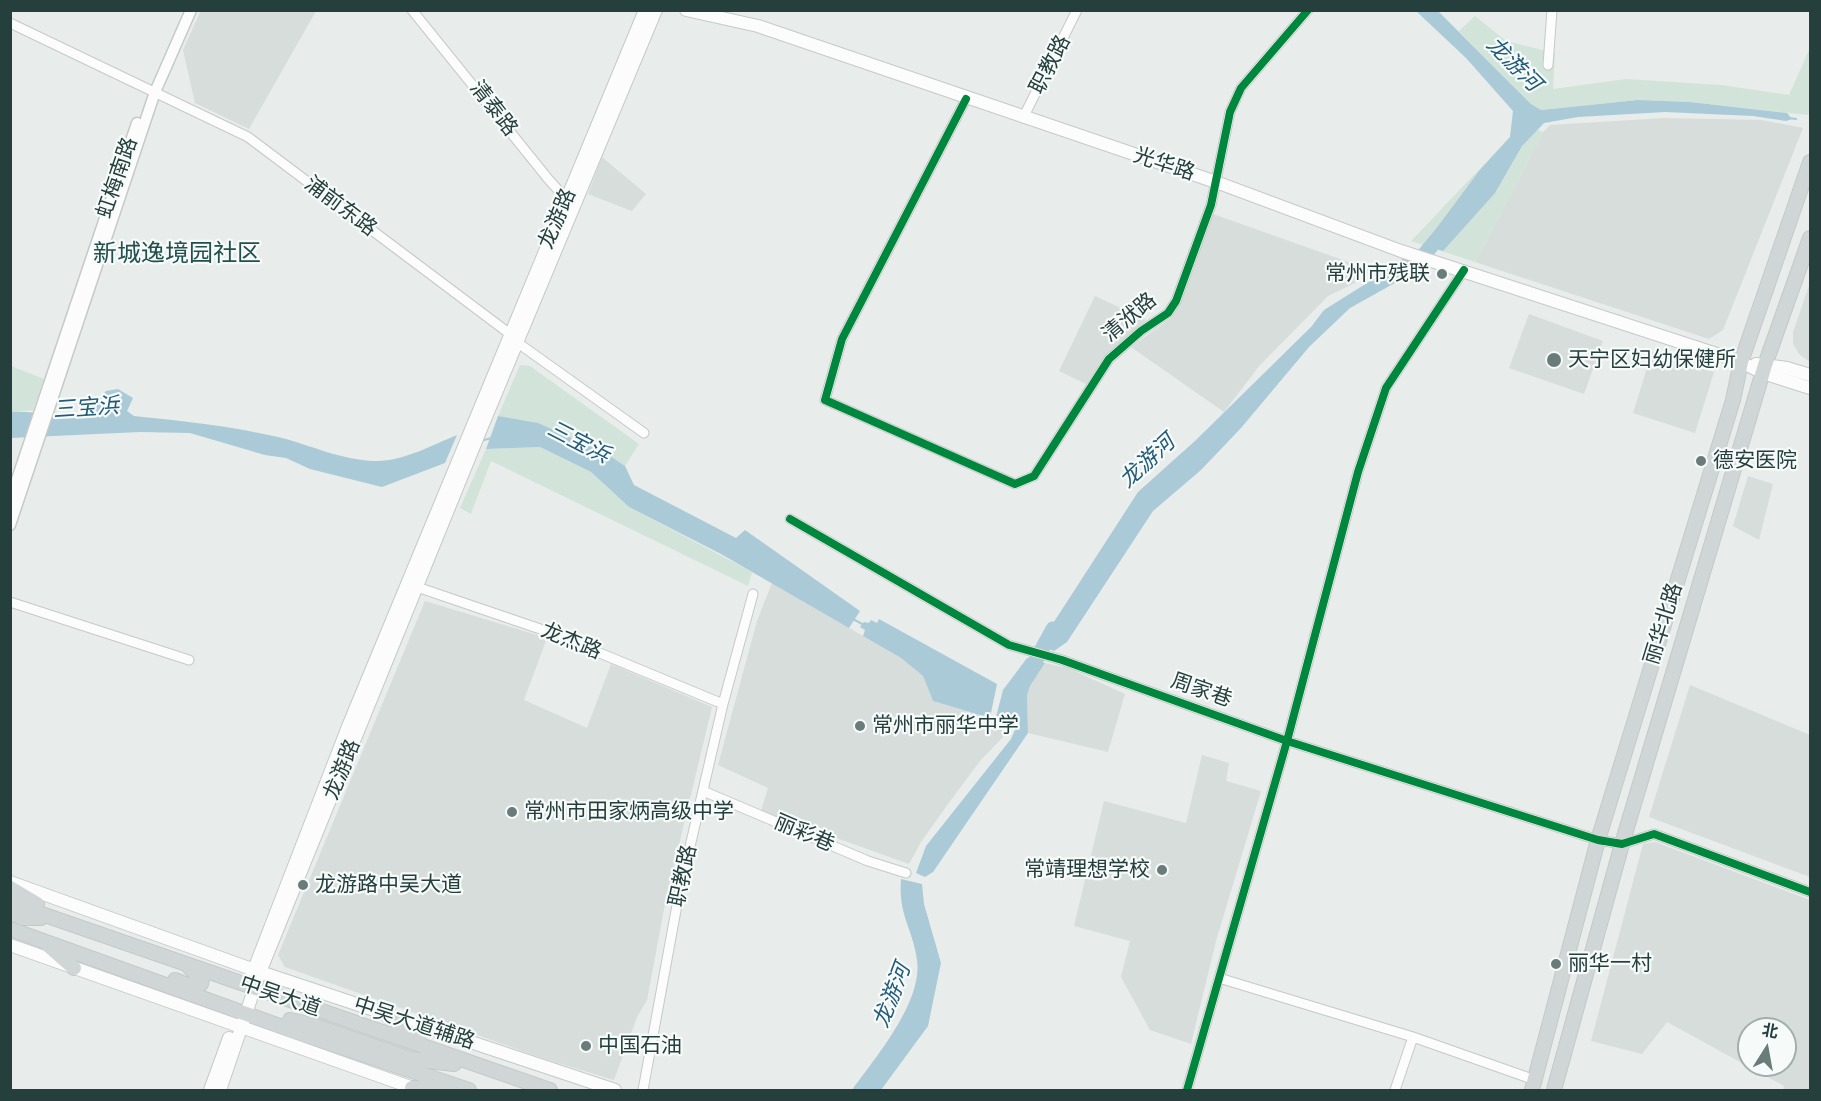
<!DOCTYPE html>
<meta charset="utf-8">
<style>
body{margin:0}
#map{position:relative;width:1821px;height:1101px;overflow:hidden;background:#e8ecea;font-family:"Varela Round","Noto Sans SC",sans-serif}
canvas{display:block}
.frame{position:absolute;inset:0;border:12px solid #253f3c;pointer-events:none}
.north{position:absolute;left:1737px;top:1017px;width:60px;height:60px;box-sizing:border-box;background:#f6faf9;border:2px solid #a2afad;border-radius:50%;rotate:11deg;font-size:16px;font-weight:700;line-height:24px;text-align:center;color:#253f3c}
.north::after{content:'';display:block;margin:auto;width:21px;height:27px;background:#697c79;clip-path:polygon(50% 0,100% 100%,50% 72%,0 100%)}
</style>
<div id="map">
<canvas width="1821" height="1101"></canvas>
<div class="frame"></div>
<div class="north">北</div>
</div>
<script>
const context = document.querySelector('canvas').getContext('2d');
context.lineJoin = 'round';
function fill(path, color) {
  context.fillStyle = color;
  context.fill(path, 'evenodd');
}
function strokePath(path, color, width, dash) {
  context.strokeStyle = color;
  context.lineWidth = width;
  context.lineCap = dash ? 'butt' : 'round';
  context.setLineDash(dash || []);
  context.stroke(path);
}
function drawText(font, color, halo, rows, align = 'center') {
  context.font = font + ' "Varela Round","Noto Sans SC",sans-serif';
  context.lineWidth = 4.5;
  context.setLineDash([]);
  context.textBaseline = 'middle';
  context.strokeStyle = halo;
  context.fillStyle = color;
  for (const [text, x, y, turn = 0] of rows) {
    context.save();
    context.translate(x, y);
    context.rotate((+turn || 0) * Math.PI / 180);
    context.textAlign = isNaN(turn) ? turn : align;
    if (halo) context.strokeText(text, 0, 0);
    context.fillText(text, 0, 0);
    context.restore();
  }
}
fill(new Path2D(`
 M201,10L316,11L249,129L195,103L183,50Z
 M1665,118L1762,120L1803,128L1723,330L1709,339L1475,262L1543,132L1550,125Z
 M602,157L646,194L632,211L588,194Z
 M1213,214L1371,270L1359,281L1328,296L1260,365L1224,412L1131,347L1171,318L1181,303Z
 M1810,283V362L1799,354L1793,344V332Z
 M1095,296L1146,320L1106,354L1086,384L1059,371Z
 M1529,314L1603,341L1584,394L1509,368Z
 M1652,352L1714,372L1695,433L1633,413Z
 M1748,476L1773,484L1759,540L1733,526Z
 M772,583L901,658L923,676L933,701L980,715L983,723L1002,730L1003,737L980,761L948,804L921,842L909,864L761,811L768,788L718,765L757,621Z
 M425,601L547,638L524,700L587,728L611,664L712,707L666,899L647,1000L637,1017L614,1080L545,1059L285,967L278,955Z
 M1045,663L1068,668L1125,694L1108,752L1028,733L1027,696L1030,686Z
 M1690,685L1810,735V877L1649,817Z
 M1202,755L1229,763L1226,781L1261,791L1216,941L1191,1044L1150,1030L1121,977L1130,941L1074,926L1104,801L1186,823Z
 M1655,842L1810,900V1090H1783L1784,1086L1667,1022L1642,1054L1591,1041L1643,844ZM1749,1029H1785V1065H1749Z`), '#d6dddb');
fill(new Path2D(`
 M1475,16L1506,41L1555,53L1553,89L1626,79L1721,85L1789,95L1810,48V110L1808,115L1690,102L1638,100L1541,110L1531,104L1459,31Z
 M1513,118L1543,132L1475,262L1411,241L1510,137Z
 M520,365L530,366L639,444L625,466C586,441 544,424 498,416Z
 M11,366L44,379L33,410L11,412Z
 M540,447L591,472L629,507L752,572L748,586L491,461L471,514L460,508L486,449Z`), '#d2e4da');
fill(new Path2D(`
 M1416,11H1438L1531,104L1541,110L1638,100L1690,102L1787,113L1792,119L1786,121L1753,116L1665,112L1578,117L1544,123L1522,146L1495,193L1443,251L1424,245L1479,171L1510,137L1513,111L1466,58Z
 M1399,263L1417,268L1402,279L1350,308L1309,347L1241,428L1201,470L1153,511L1067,642L1054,651L1039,645L1138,492L1196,440L1311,327L1324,310Z
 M118,389L133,398L127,411L134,416C183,421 230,426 278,437C311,445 340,460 375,461C402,462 432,445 457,435L445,463L382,487L310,469L286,458L265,455L190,433L140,432L11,438V412C56,409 72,435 106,391Z
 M498,416L538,423L607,454L625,466L634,485L736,538L745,530L860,611L849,628L721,554L629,507L591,472L540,447L486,449Z
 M879,619L997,684L990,718L933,701L923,676L901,658L863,636L865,630L860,627L864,622L869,623L871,620L877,623Z
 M1027,658L1045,663L1030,686L1027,696L1028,733L933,872L925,877L916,873L926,846L1011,739L1015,730L1011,722L996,717L1003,690Z
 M901,879L922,884L924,904L941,963L928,1026L881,1090H852C875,1058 923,1002 917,960C913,929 898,915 901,879Z`), '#abcad7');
strokePath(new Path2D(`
 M1789,118L1796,119
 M480,441L492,438
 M853,619L864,625`), '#abcad7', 2);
strokePath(new Path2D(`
 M1391,274L1423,256L1444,231
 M1026,678L1053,629`), '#abcad7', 15);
const minor = new Path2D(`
 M412,10L549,180L570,203
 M10,23L248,137L510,334L518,343L644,433
 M1548,65L1552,10
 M966,99L842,339L825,400L1015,484L1034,476L1109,359L1141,331L1168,313L1176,301L1211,205L1230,112L1241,88L1308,10
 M1023,118L1077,10
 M790,519L1009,645L1062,660L1287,741L1598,840L1622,844L1654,834L1810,892
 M417,587L549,632L723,704
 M10,602L189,660
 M703,791L868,861L906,873
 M1219,978L1413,1037L1535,1080
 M643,1090L679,894L723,704L753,594
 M1187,1090L1287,741L1358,472L1386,388L1464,270
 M1395,1090L1413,1037`);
const tertiary = new Path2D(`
 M10,500L137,123
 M10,525L155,92L191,10`);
const secondary = new Path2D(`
 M686,10L758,26L1216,182L1401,251L1741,362L1763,373L1810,388
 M1756,364L1787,368L1810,375
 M10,882L260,972L615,1090
 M10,945L419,1090
 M248,985L349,724L645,10
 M210,1090L229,1038
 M220,1090L260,972L483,424L656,10`);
const primary = new Path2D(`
 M10,888L37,904
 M10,903L550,1090
 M10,913L23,918H41
 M10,929L302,1034L469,1090
 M49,946L74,968
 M175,980L187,985L201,984L202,979L189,967
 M386,1014L419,1041
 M297,1031L288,1024L290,1020L310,1024L411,1059L454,1064
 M412,1088L452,1090
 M1532,1090L1598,840L1733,400L1741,362L1810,162
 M1554,1090L1622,844L1765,365L1810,238`);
strokePath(minor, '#c5c9c7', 11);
strokePath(tertiary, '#c5c9c7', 13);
strokePath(secondary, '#c5cac9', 14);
strokePath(primary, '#c3cac9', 16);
strokePath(minor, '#fcfcfc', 9);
strokePath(tertiary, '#fcfcfc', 10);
strokePath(secondary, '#fcfcfc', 12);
strokePath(primary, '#d0d6d6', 14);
strokePath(new Path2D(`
 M966,99L842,339L825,400L1015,484L1034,476L1109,359L1141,331L1168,313L1176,301L1211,205L1230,112L1241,88L1308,10
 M790,519L1009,645L1062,660L1287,741L1598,840L1622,844L1654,834L1810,892
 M1187,1090L1287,741L1358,472L1386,388L1464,270`), '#00873e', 8);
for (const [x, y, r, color] of [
 [1442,274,6,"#697c79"],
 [1554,360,8,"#697c79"],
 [1701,461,6,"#697c79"],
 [860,726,6,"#697c79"],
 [512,812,6,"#697c79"],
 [1162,870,6,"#697c79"],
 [303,885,6,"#697c79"],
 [1556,964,6,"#697c79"],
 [586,1046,6,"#697c79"]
]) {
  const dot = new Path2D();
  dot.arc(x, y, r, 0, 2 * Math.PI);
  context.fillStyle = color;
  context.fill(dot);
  strokePath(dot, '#f6faf9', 2);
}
drawText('21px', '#253f3c', '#f6faf9', [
 ["职教路",1051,65,-63],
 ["清泰路",493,109,52],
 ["光华路",1164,165,18],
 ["虹梅南路",118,178,-71],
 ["浦前东路",340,207,37],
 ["龙游路",558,219,-67],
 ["清洑路",1130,318,-40],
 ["丽华北路",1664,624,-73],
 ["龙杰路",571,642,22],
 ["周家巷",1201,691,19],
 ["龙游路",343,770,-68],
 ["丽彩巷",804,834,23],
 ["职教路",684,876,-78],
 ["中吴大道",280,997,19],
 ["中吴大道辅路",414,1024,18]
]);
drawText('21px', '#253f3c', '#f6faf9', [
 ["常州市残联",1430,274,"right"],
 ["天宁区妇幼保健所",1568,360],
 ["德安医院",1713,461],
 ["常州市丽华中学",872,726],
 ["常州市田家炳高级中学",524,812],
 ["常靖理想学校",1150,870,"right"],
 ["龙游路中吴大道",315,885],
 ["丽华一村",1568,964],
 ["中国石油",598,1046]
], 'left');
drawText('italic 22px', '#225b78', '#f6faf9', [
 ["龙游河",1513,65,45],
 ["三宝浜",86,409,-4],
 ["三宝浜",578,443,27],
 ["龙游河",1148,462,-43],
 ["龙游河",893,996,-69]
]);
drawText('24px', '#22504d', '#f6faf9', [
 ["新城逸境园社区",177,255]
]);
</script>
